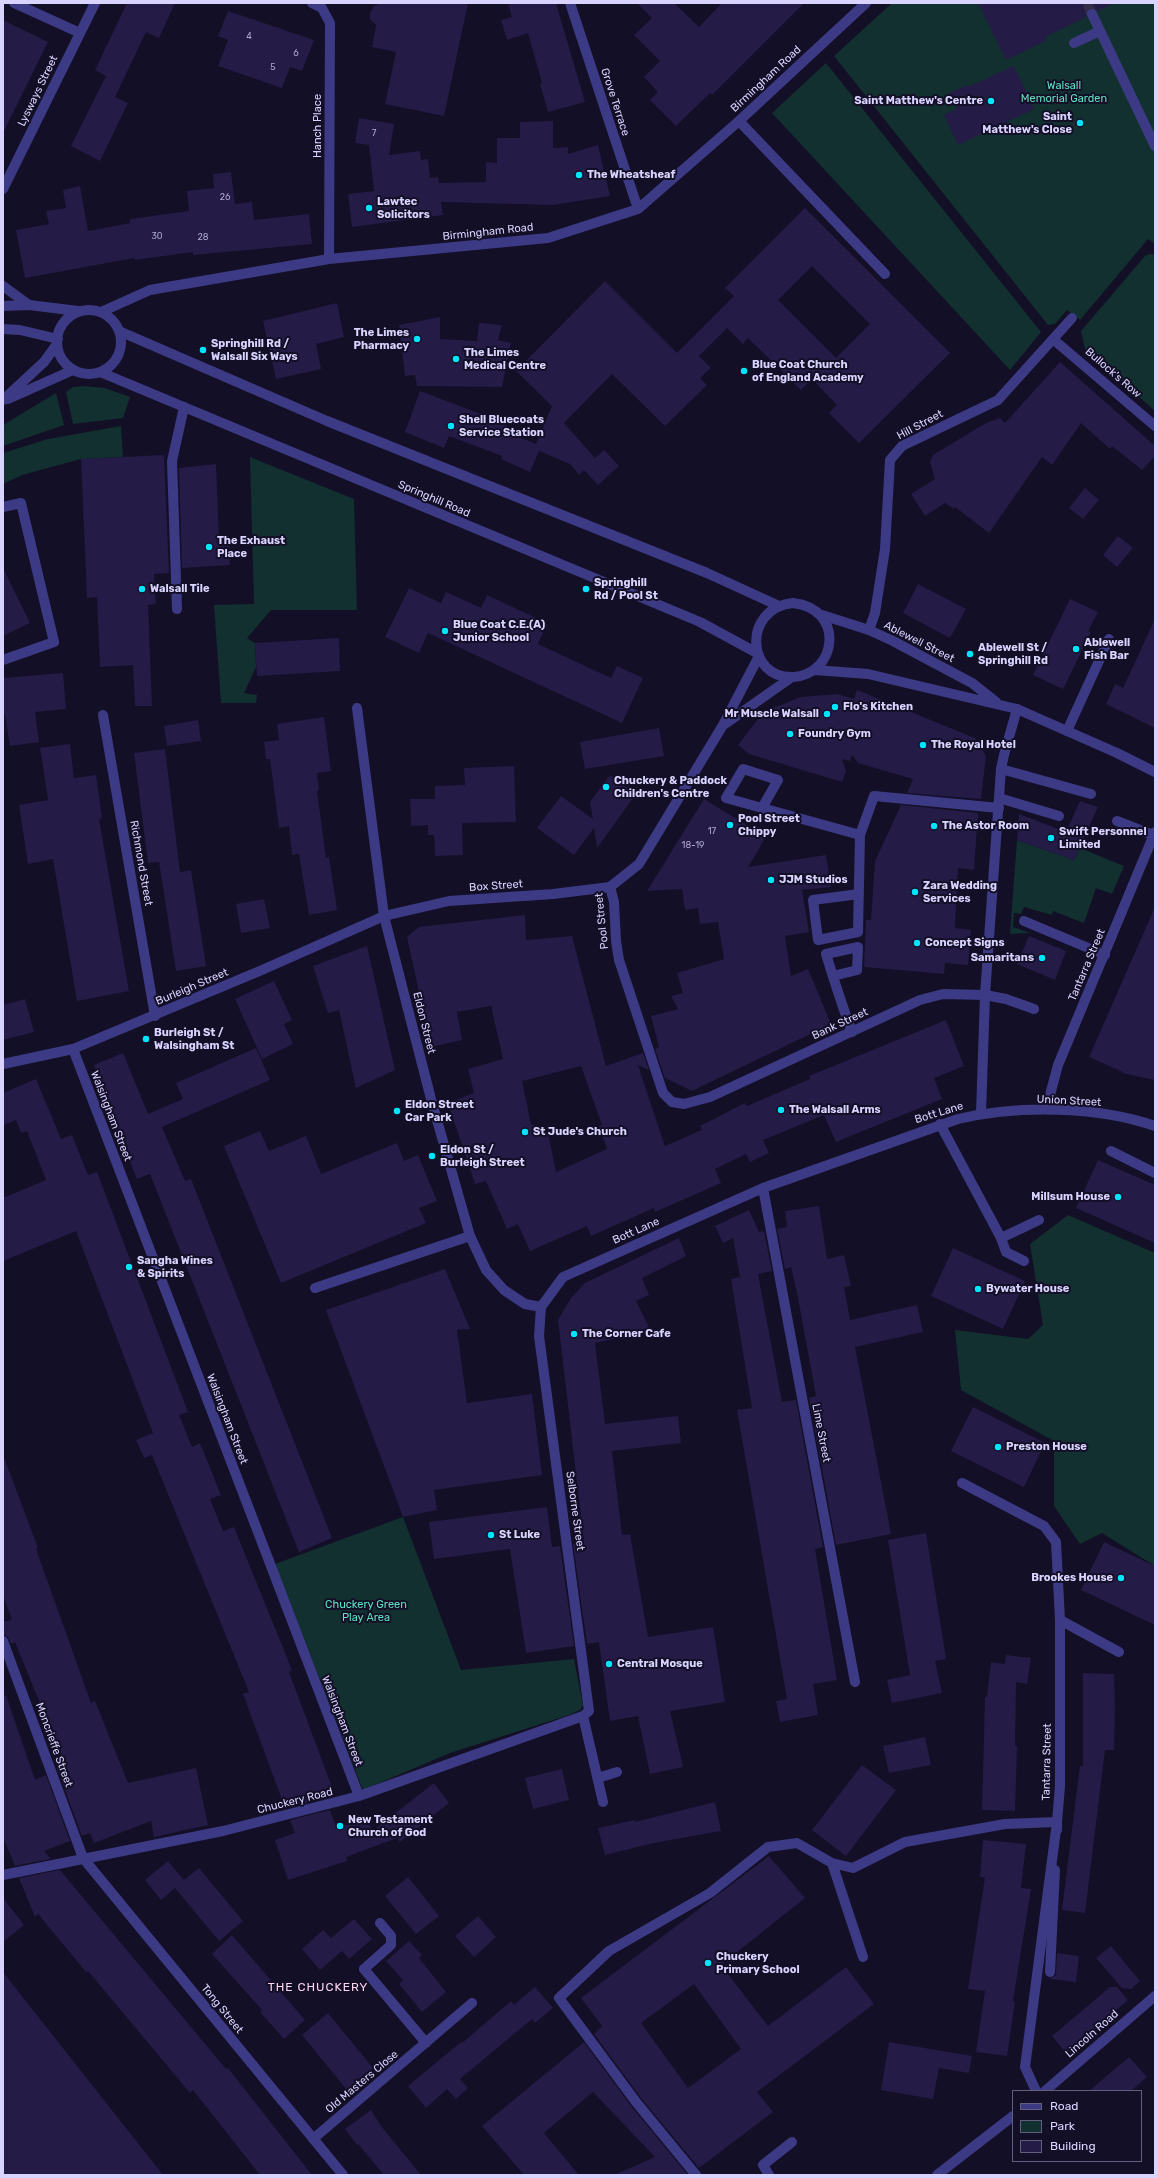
<!DOCTYPE html>
<style>
body{margin:0}
#map{position:relative;width:1158px;height:2178px;overflow:hidden;background:#130f26;font-family:Rubik,sans-serif}
canvas{display:block}
.frame{position:absolute;inset:0;border:4px solid #d9d4ff;pointer-events:none}
.legend{position:absolute;left:1012px;top:2090px;width:130px;height:72px;box-sizing:border-box;background:#130f26;border:1px solid #625e7d;margin:0;padding:5px 7px;list-style:none;font-size:12px;color:#d9d4ff}
.legend li{display:flex;align-items:center;gap:8px;height:20px}
.legend b{width:20px;border:1px solid #625e7d}
</style>
<div id="map">
<canvas width="1158" height="2178"></canvas>
<div class="frame"></div>
<ul class="legend">
<li><b style="height:5px;background:#3d3a85"></b>Road</li>
<li><b style="height:11px;background:#12302f"></b>Park</li>
<li><b style="height:11px;background:#241b47"></b>Building</li>
</ul>
</div>
<script>
const context = document.querySelector('canvas').getContext('2d');
context.lineJoin = 'round';
function fill(path, color) {
  context.fillStyle = color;
  context.fill(path, 'evenodd');
}
function strokePath(path, color, width, dash) {
  context.strokeStyle = color;
  context.lineWidth = width;
  context.lineCap = dash ? 'butt' : 'round';
  context.setLineDash(dash || []);
  context.stroke(path);
}
function drawText(font, color, halo, rows, align = 'center') {
  context.font = font + ' Rubik,sans-serif';
  context.lineWidth = 4;
  context.setLineDash([]);
  context.textBaseline = 'middle';
  context.strokeStyle = halo;
  context.fillStyle = color;
  for (const [text, x, y, turn = 0] of rows) {
    context.save();
    context.translate(x, y);
    context.rotate((+turn || 0) * Math.PI / 180);
    context.textAlign = isNaN(turn) ? turn : align;
    if (halo) context.strokeText(text, 0, 0);
    context.fillText(text, 0, 0);
    context.restore();
  }
}
fill(new Path2D(`
 M892,3H1155V244L1148,239L1080,320L1067,310L1055,324L1048,325L834,56Z
 M826,63L1041,332L1010,370L772,113Z
 M1150,254L1155,255V411L1085,349L1081,331L1145,256Z
 M84,386L105,388L130,397L123,418L73,424L66,392L73,387Z
 M56,393L64,425L3,446V425Z
 M121,426L123,457L81,459L22,475L3,484V453L48,439Z
 M250,457L354,499L357,610H271L247,638L255,643L256,667L244,693L257,695L256,703H221L214,605L254,604Z
 M1017,840L1074,860L1080,848L1124,866L1112,894L1096,888L1084,923L1053,911L1052,915L1024,907L1021,914L1014,913L1013,927L1030,933L1010,934Z
 M1068,1215L1155,1253V1566L1102,1533L1080,1544L1054,1506V1441L961,1390L955,1330L1028,1339L1043,1325L1030,1244Z
 M403,1517L461,1670L574,1659L583,1705L580,1710L569,1715L450,1753L363,1790L275,1564Z`), '#12302f');
fill(new Path2D(`
 M127,3H175L159,38L146,32L115,97L128,103L100,161L71,146L106,76L95,70Z
 M382,3H468L444,116L385,104L396,52L372,47L376,25L370,19V13L374,6Z
 M508,3H556L585,102L548,112L540,84L542,83L528,33L507,40L501,20L512,17Z
 M637,3H674L699,27L722,3H804L712,95L710,93L676,126L650,100L658,92L644,77L660,61L634,35L652,18Z
 M978,3H1115L1098,11L1093,8H1089L1086,13V17L1045,37L1047,40L1006,60Z
 M228,11L314,40L302,71L290,67L282,88L218,66L228,40L218,36Z
 M3,20L48,42L3,133Z
 M1014,66L1034,109L958,145L944,115L957,109L949,93L967,85L968,87Z
 M359,118L394,124L389,155L420,151L421,160L428,159L430,178L438,177L439,183L486,182V162L497,163V138H520V122L553,121V148L568,147V154L598,145L610,196L553,205L441,202L443,215L352,227L348,194L374,191L369,145L355,143Z
 M231,172L235,204L252,202L254,220L309,214L312,244L193,255V252L135,260L134,258L25,278L16,230L49,224L46,211L66,208L63,190L80,186L88,231L130,223V219L189,211L187,191L214,188L213,174Z
 M805,208L950,353L859,443L829,413L837,405L812,379L801,390L748,338L743,344L727,328L699,356L711,368L700,378L707,385L665,426L612,374L564,423L595,458L604,450L619,466L598,485L584,470L579,475L570,464L539,451L530,472L501,459L502,456L449,436L444,448L405,432L420,391L507,424L505,431L536,444L552,406L516,371L605,281L677,353L734,296L725,288ZM812,266L870,324L836,358L778,300Z
 M337,303L344,337L316,344L321,369L276,379L263,321Z
 M440,317V339L477,341L479,323L502,325L498,340L511,343L502,387L417,386L415,375L405,376L399,325Z
 M1060,362L1155,446V456L1142,470L1112,446L1110,449L1081,423L1052,465L1042,457L989,533L955,507L954,509L945,503L925,516L911,494L935,479L930,462L933,455L986,423L1000,418L1005,423Z
 M164,455L169,573L154,574L156,604L148,605L152,706H135L133,665L100,667L97,597L87,598L81,459Z
 M216,464L219,538H229L230,565L182,568L179,468Z
 M1085,488L1099,500L1083,519L1069,508Z
 M1118,536L1133,548L1117,567L1103,555Z
 M3,568L30,623L3,636Z
 M918,584L966,609L950,638L903,613Z
 M409,588L441,603L446,592L481,608L487,595L547,623L538,644L611,678L617,666L643,678L622,723L428,633L419,653L385,637Z
 M1070,599L1098,612L1088,631L1091,632L1063,689L1033,675Z
 M1155,619V728L1106,704L1115,684L1123,688Z
 M339,638L340,671L257,676L255,643Z
 M63,673L66,709L35,712L39,742L10,746L5,714H3V678Z
 M857,690L975,738L986,756L981,799L907,793L913,779L858,763L852,755L850,761L842,759L846,771L842,782L749,754L738,745L758,719L771,709L801,697L837,694L854,699Z
 M324,717L331,771L317,773L319,790L317,791L326,858L329,857L337,910L309,915L299,854L292,855L289,826L279,828L270,759H266L264,742L279,740L277,724Z
 M198,720L201,741L167,746L164,726Z
 M659,728L664,756L585,769L580,742Z
 M70,744L74,778L96,775L102,818L99,819L129,991L77,1001L53,859L28,864L19,805L48,800L40,748Z
 M165,749L180,872L191,870L206,966L176,971L159,862L148,863L134,753Z
 M514,766L516,822L462,823L463,855L435,856L434,835H428V825L411,826L410,799H435V786L465,785L464,768Z
 M610,775L636,794L597,848L594,828L574,855L537,828L561,796L593,819L590,802Z
 M704,799L766,837L748,867L826,855L831,887L802,890L809,932L785,936L791,976L808,969L831,1024L692,1091L665,1078L655,1049L659,1047L651,1016L678,1009L671,996L683,993L677,973L724,959L718,922L700,924L698,908L685,910L682,889L647,891Z
 M1080,801L1098,807L1074,860L1017,840L1019,814L1066,832Z
 M901,805L978,813L974,870L958,868L955,928L971,930L968,965L945,963L944,974L864,967L866,920H871L875,861Z
 M264,899L270,928L241,933L236,904Z
 M1155,907V1080L1122,1073L1123,1072L1089,1057Z
 M525,915L526,940L572,936L606,1066L643,1053L649,1070L638,1065L665,1146L702,1130L700,1126L745,1103L747,1106L810,1079L809,1076L946,1020L964,1066L934,1078L942,1099L836,1142L824,1115L763,1140L769,1153L750,1162L746,1154L715,1169L721,1183L655,1212L654,1208L591,1236L587,1226L530,1251L518,1224L507,1229L486,1181L475,1184L448,1103L474,1093L468,1069L503,1059L491,1006L457,1012L462,1040L431,1047L407,937L419,927ZM581,1066L602,1125L599,1126L607,1149L556,1172L548,1132L531,1124L522,1081Z
 M1029,936L1066,951L1055,980L1017,964Z
 M367,946L395,1070L356,1088L339,1010L328,1013L313,966Z
 M274,981L292,1020L284,1024L293,1044L262,1059L235,999Z
 M25,999L34,1032L3,1040V1005Z
 M256,1048L270,1080L162,1127L185,1181L191,1179L332,1538L299,1552L150,1174L137,1179L116,1128L119,1127L94,1065L123,1053L148,1114L183,1099L176,1083Z
 M36,1079L61,1139L72,1135L88,1175L97,1172L188,1412L179,1415L192,1447L200,1443L221,1495L210,1499L223,1531L234,1527L292,1670L289,1672L332,1787L323,1790L326,1798L285,1808L243,1694L249,1692L152,1455L144,1458L136,1440L153,1433L76,1231L3,1261V1198L46,1180L27,1131L21,1133L16,1120L3,1125V1093Z
 M260,1131L269,1151L306,1136L321,1174L397,1143L404,1161L418,1155L437,1201L419,1208L426,1223L281,1283L224,1146Z
 M1098,1160L1155,1185V1243L1076,1208Z
 M819,1206L827,1259L844,1255L851,1286L844,1287L850,1320L917,1305L923,1332L855,1347L891,1534L836,1545L809,1398L816,1396L798,1298L791,1267L785,1269L777,1229L787,1227L785,1211Z
 M749,1210L759,1232L764,1231L772,1271L758,1274L782,1402L796,1400L823,1547L815,1549L837,1680L813,1684L818,1715L780,1722L776,1701L787,1699L737,1410L752,1408L731,1279L740,1277L733,1238L723,1243L715,1226Z
 M679,1238L686,1256L642,1278L649,1295L636,1301L651,1331L595,1343L605,1424L678,1416L681,1443L612,1451L622,1535L630,1534L648,1637L713,1627L725,1702L670,1711L683,1767L650,1774L638,1716L610,1721L599,1642L587,1644L573,1544L584,1542L558,1320L571,1298L585,1283Z
 M953,1248L1025,1281L1003,1329L931,1296Z
 M445,1269L470,1329L457,1330L467,1403L532,1394L542,1475L434,1490L437,1510L403,1517L326,1310Z
 M973,1407L1045,1443L1024,1487L951,1451Z
 M3,1460H5L38,1548L36,1549L91,1703L95,1701L128,1783L196,1768L208,1825L154,1837L151,1821L94,1843L90,1833L82,1836L58,1771L66,1767L15,1642L11,1644L7,1636L3,1635V1622L12,1620L3,1595Z
 M547,1507L552,1547L560,1546L574,1646L526,1653L510,1549L434,1559L429,1522Z
 M926,1533L946,1659L935,1661L942,1693L892,1703L887,1680L910,1675L888,1540Z
 M1104,1542L1155,1566V1625L1081,1590Z
 M1006,1655L1031,1658L1027,1684L1016,1682L1015,1746H1017L1015,1811L982,1810L985,1697H987L991,1662L1005,1664Z
 M1083,1673L1114,1674L1115,1707L1114,1750H1105L1085,1913L1062,1910L1080,1766H1083Z
 M6,1695L35,1780L46,1775L70,1841L44,1851L51,1859L15,1866L3,1837V1696Z
 M925,1737L931,1765L889,1773L883,1746Z
 M862,1765L896,1790L846,1856L812,1830Z
 M562,1769L569,1800L533,1809L525,1778Z
 M434,1783L449,1803L400,1842L397,1838L346,1857L347,1861L288,1880L275,1840L295,1833L290,1820L330,1810L337,1829L367,1817L372,1831Z
 M715,1802L721,1831L654,1843L605,1855L598,1828L635,1820V1822Z
 M983,1840L1026,1844L1021,1888L1031,1889L1013,2001L1015,2002L1007,2056L976,2052L985,1991L968,1989L985,1877H980Z
 M769,1856L805,1898L721,1965L768,2026L846,1967L874,2004L757,2092L773,2112L699,2168L641,2098L594,2034L602,2026L581,1998ZM694,1984L741,2049L688,2088L641,2023Z
 M168,1861L184,1880L199,1868L243,1921L219,1941L175,1888L161,1900L145,1880Z
 M60,1870L226,2069L228,2068L312,2175H260L193,2090L190,2093L88,1971L86,1972L38,1914L35,1917L19,1878Z
 M408,1877L439,1916L416,1934L385,1896Z
 M3,1898L24,1925L3,1942Z
 M478,1916L496,1937L474,1957L455,1936Z
 M354,1919L372,1939L349,1959L342,1951L320,1970L302,1949L323,1930L331,1938Z
 M232,1935L305,2020L284,2039L260,2012L262,2010L212,1954Z
 M409,1941L422,1955L419,1958L446,1992L422,2012L399,1984L403,1980L386,1961Z
 M1111,1946L1140,1981L1131,1989L1122,1988L1096,1958Z
 M1057,1953L1079,1956L1076,1982L1049,1979L1056,1975Z
 M3,1972L163,2175H3Z
 M535,1987L553,2008L535,2023L532,2019L460,2079L468,2088L456,2099L447,2089L426,2108L408,2086L461,2042L462,2043L511,2001L514,2005Z
 M1110,1987H1117L1128,2000L1066,2053L1052,2036Z
 M328,2013L373,2068L347,2090L302,2035Z
 M584,2042L631,2106L688,2175H614L655,2157L593,2092L544,2133L579,2175H524L482,2126Z
 M889,2042L972,2056L969,2073L939,2068L933,2099L881,2090Z
 M1129,2057L1147,2077L1131,2091H1089Z
 M371,2110L381,2126L421,2175H384L358,2144L357,2145L345,2129Z`), '#241b47');
strokePath(new Path2D(`
 M1087,3L1092,14`), '#312d47', 10, [10, 5]);
strokePath(new Path2D(`
 M739,121L885,274
 M3,507L21,503L54,642L3,660
 M177,609L172,461L184,407
 M1067,731L1109,639
 M1001,769L1091,794
 M999,798L1059,816
 M762,808L778,780L743,769L726,798L860,835L874,796L999,808
 M1117,821L1153,835
 M859,894L813,900L818,940L858,932L860,835
 M1024,921L1105,955
 M833,976L857,970L858,947L826,954C834,980 842,1006 852,1032
 M985,995L1006,999L1034,1009
 M940,1124L1001,1238L1006,1252L1024,1261
 M1111,1151L1155,1173
 M1001,1238L1039,1220
 M315,1288L470,1236
 M1060,1620L1119,1652
 M832,1863L863,1957
 M364,1969L391,1945V1936L380,1923
 M1050,1972L1055,1870
 M696,2175L636,2102L559,1998L609,1951L710,1893L768,1847L797,1843L832,1863L853,1868L905,1842L1005,1824L1057,1822V1830
 M769,2175L763,2165L792,2142`), '#3d3a85', 10);
strokePath(new Path2D(`
 M14,3L80,33
 M312,3L322,8L330,23L329,259
 M570,3L638,209
 M1092,14L1155,146
 M1074,43L1100,31
 M3,189L95,3
 M3,286L29,305
 M101,312L150,290L329,259L548,238L638,209L739,121L866,3
 M1054,340L1155,426
 M869,630L875,613L885,549L890,460L902,446L998,400L1072,318
 M357,708L384,916L431,1099L470,1236L486,1270L504,1290L525,1304L541,1307
 M103,715L155,1016
 M725,724L792,677
 M610,887L614,902L616,941L619,960L663,1093L672,1102L684,1104L710,1097L920,1000L943,994L985,995
 M73,1049L359,1796
 M3,1064L73,1049L262,970L384,916L449,901L553,894L610,887L639,864L723,725L759,656
 M1048,1110L1051,1091L1058,1065L1155,832
 M981,1114L985,995L1001,769L1004,755L1017,709
 M763,1188L855,1682
 M541,1307L563,1277L763,1188L958,1119C1018,1105 1097,1106 1155,1126
 M962,1483L1044,1526L1056,1542L1060,1620V1786L1057,1822L1025,2067L1036,2091
 M3,1641L83,1858L343,2175
 M583,1716L603,1802
 M598,1778L617,1772
 M3,1875L223,1831L359,1796L583,1716L589,1711L539,1336L541,1307
 M364,1969L426,2043
 M1045,2091L1155,1996
 M313,2139L472,2003
 M937,2175L1013,2116`), '#3d3a85', 10);
strokePath(new Path2D(`
 M3,306L29,305L78,311
 M57 342a32 32 0 1 1 64 0a32 32 0 1 1-64 0Z
 M3,329L20,330L58,339
 M119,331L327,421L707,573L779,606
 M100,372L700,622L757,653
 M8,399L73,370
 M3,400L44,362L57,344
 M793,603C846,609 837,675 793,677C746,679 742,608 793,603Z
 M822,615L869,630L893,641L972,683L996,702
 M815,670L868,674L1017,709L1117,753L1155,772`), '#3d3a85', 10);
for (const [x, y, r, color] of [
 [991,101,4,"#00e5ff"],
 [1080,123,4,"#00e5ff"],
 [579,175,4,"#00e5ff"],
 [369,208,4,"#00e5ff"],
 [417,339,4,"#00e5ff"],
 [203,350,4,"#00e5ff"],
 [456,359,4,"#00e5ff"],
 [744,371,4,"#00e5ff"],
 [451,426,4,"#00e5ff"],
 [209,547,4,"#00e5ff"],
 [142,589,4,"#00e5ff"],
 [586,589,4,"#00e5ff"],
 [445,631,4,"#00e5ff"],
 [1076,649,4,"#00e5ff"],
 [970,654,4,"#00e5ff"],
 [835,707,4,"#00e5ff"],
 [827,714,4,"#00e5ff"],
 [790,734,4,"#00e5ff"],
 [923,745,4,"#00e5ff"],
 [606,787,4,"#00e5ff"],
 [730,825,4,"#00e5ff"],
 [934,826,4,"#00e5ff"],
 [1051,838,4,"#00e5ff"],
 [771,880,4,"#00e5ff"],
 [915,892,4,"#00e5ff"],
 [917,943,4,"#00e5ff"],
 [1042,958,4,"#00e5ff"],
 [146,1039,4,"#00e5ff"],
 [781,1110,4,"#00e5ff"],
 [397,1111,4,"#00e5ff"],
 [525,1132,4,"#00e5ff"],
 [432,1156,4,"#00e5ff"],
 [1118,1197,4,"#00e5ff"],
 [129,1267,4,"#00e5ff"],
 [978,1289,4,"#00e5ff"],
 [574,1334,4,"#00e5ff"],
 [998,1447,4,"#00e5ff"],
 [491,1535,4,"#00e5ff"],
 [1121,1578,4,"#00e5ff"],
 [609,1664,4,"#00e5ff"],
 [340,1826,4,"#00e5ff"],
 [708,1963,4,"#00e5ff"]
]) {
  const dot = new Path2D();
  dot.arc(x, y, r, 0, 2 * Math.PI);
  context.fillStyle = color;
  context.fill(dot);
  strokePath(dot, '#130f26', 1.5);
}
drawText('9px', '#aca6d1', null, [
 ["4",249,36],
 ["6",296,53],
 ["5",273,67],
 ["7",374,133],
 ["26",225,197],
 ["30",157,236],
 ["28",203,237],
 ["17",712,831],
 ["18-19",693,845]
]);
drawText('11px', '#d9d4ff', '#130f26', [
 ["Birmingham Road",766,79,-43],
 ["Lysways Street",38,91,-64],
 ["Grove Terrace",615,102,72],
 ["Hanch Place",318,126,-90],
 ["Birmingham Road",488,232,-6],
 ["Bullock's Row",1113,373,41],
 ["Hill Street",920,425,-28],
 ["Springhill Road",434,499,23],
 ["Ablewell Street",919,642,27],
 ["Richmond Street",141,863,80],
 ["Box Street",496,886,-4],
 ["Pool Street",602,921,-96],
 ["Tantarra Street",1087,965,-67],
 ["Burleigh Street",192,987,-23],
 ["Eldon Street",424,1023,76],
 ["Bank Street",840,1024,-25],
 ["Union Street",1069,1101,3],
 ["Bott Lane",939,1113,-17],
 ["Walsingham Street",111,1116,69],
 ["Bott Lane",636,1231,-24],
 ["Walsingham Street",227,1419,69],
 ["Lime Street",821,1433,79],
 ["Selborne Street",575,1511,82],
 ["Walsingham Street",342,1721,69],
 ["Moncrieffe Street",54,1745,70],
 ["Tantarra Street",1047,1762,-89],
 ["Chuckery Road",295,1801,-14],
 ["Tong Street",222,2009,51],
 ["Lincoln Road",1092,2034,-41],
 ["Old Masters Close",362,2082,-40]
]);
drawText('11px', '#5fe0c0', '#130f26', [
 ["Walsall",1064,86],
 ["Memorial Garden",1064,99],
 ["Chuckery Green",366,1605],
 ["Play Area",366,1618]
]);
drawText('bold 11px', '#d9d4ff', '#130f26', [
 ["Saint Matthew's Centre",983,101,"right"],
 ["Saint",1072,117,"right"],
 ["Matthew's Close",1072,130,"right"],
 ["The Wheatsheaf",587,175],
 ["Lawtec",377,202],
 ["Solicitors",377,215],
 ["The Limes",409,333,"right"],
 ["Pharmacy",409,346,"right"],
 ["Springhill Rd /",211,344],
 ["Walsall Six Ways",211,357],
 ["The Limes",464,353],
 ["Medical Centre",464,366],
 ["Blue Coat Church",752,365],
 ["of England Academy",752,378],
 ["Shell Bluecoats",459,420],
 ["Service Station",459,433],
 ["The Exhaust",217,541],
 ["Place",217,554],
 ["Springhill",594,583],
 ["Rd / Pool St",594,596],
 ["Walsall Tile",150,589],
 ["Blue Coat C.E.(A)",453,625],
 ["Junior School",453,638],
 ["Ablewell",1084,643],
 ["Fish Bar",1084,656],
 ["Ablewell St /",978,648],
 ["Springhill Rd",978,661],
 ["Flo's Kitchen",843,707],
 ["Mr Muscle Walsall",819,714,"right"],
 ["Foundry Gym",798,734],
 ["The Royal Hotel",931,745],
 ["Chuckery & Paddock",614,781],
 ["Children's Centre",614,794],
 ["Pool Street",738,819],
 ["Chippy",738,832],
 ["The Astor Room",942,826],
 ["Swift Personnel",1059,832],
 ["Limited",1059,845],
 ["JJM Studios",779,880],
 ["Zara Wedding",923,886],
 ["Services",923,899],
 ["Concept Signs",925,943],
 ["Samaritans",1034,958,"right"],
 ["Burleigh St /",154,1033],
 ["Walsingham St",154,1046],
 ["Eldon Street",405,1105],
 ["Car Park",405,1118],
 ["The Walsall Arms",789,1110],
 ["St Jude's Church",533,1132],
 ["Eldon St /",440,1150],
 ["Burleigh Street",440,1163],
 ["Millsum House",1110,1197,"right"],
 ["Sangha Wines",137,1261],
 ["& Spirits",137,1274],
 ["Bywater House",986,1289],
 ["The Corner Cafe",582,1334],
 ["Preston House",1006,1447],
 ["St Luke",499,1535],
 ["Brookes House",1113,1578,"right"],
 ["Central Mosque",617,1664],
 ["New Testament",348,1820],
 ["Church of God",348,1833],
 ["Chuckery",716,1957],
 ["Primary School",716,1970]
], 'left');
context.letterSpacing = '1px';
drawText('12px', '#ffd6f0', '#130f26', [
 ["THE CHUCKERY",318,1988]
]);
context.letterSpacing = '0px';
</script>
